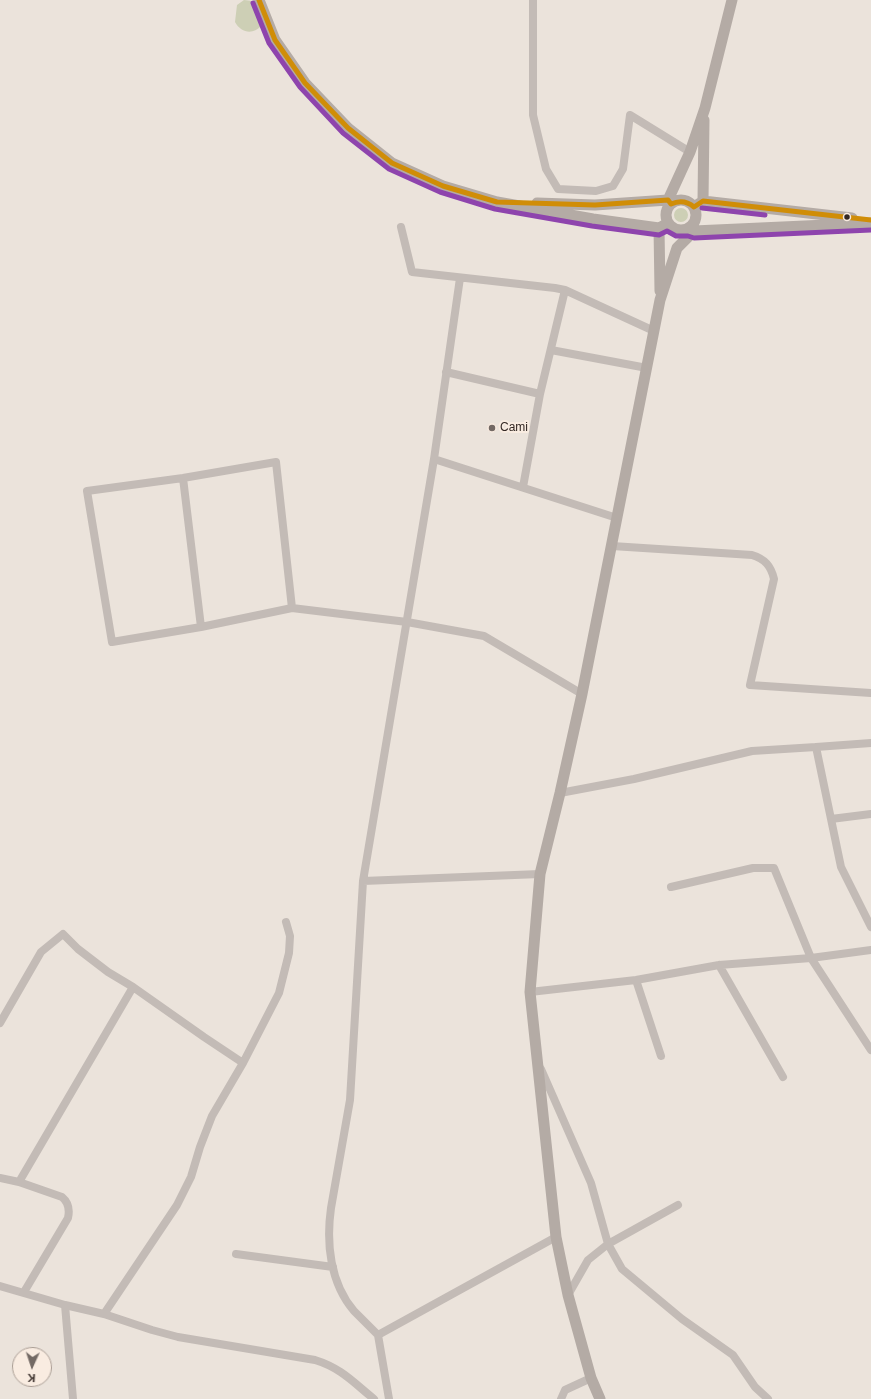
<!DOCTYPE html>
<style>
body{margin:0}
#map{position:relative;width:871px;height:1399px;overflow:hidden;background:#ebe3db;font-family:Arial,sans-serif}
canvas{display:block}
.north{position:absolute;left:12px;top:1347px;width:40px;height:40px;box-sizing:border-box;background:#f9ece1;border:1px solid #aa9e95;border-radius:50%;rotate:183deg;font-size:11px;font-weight:700;line-height:16px;text-align:center;color:#332824}
.north::after{content:'';display:block;margin:auto;width:14px;height:18px;background:#736964;clip-path:polygon(50% 0,100% 100%,50% 72%,0 100%)}
</style>
<div id="map">
<canvas width="871" height="1399"></canvas>
<div class="north">K</div>
</div>
<script>
const context = document.querySelector('canvas').getContext('2d');
context.lineJoin = 'round';
function fill(path, color) {
  context.fillStyle = color;
  context.fill(path, 'evenodd');
}
function strokePath(path, color, width, dash) {
  context.strokeStyle = color;
  context.lineWidth = width;
  context.lineCap = dash ? 'butt' : 'round';
  context.setLineDash(dash || []);
  context.stroke(path);
}
function drawText(font, color, halo, rows, align = 'center') {
  context.font = font + ' Arial,sans-serif';
  context.lineWidth = 4;
  context.setLineDash([]);
  context.textBaseline = 'middle';
  context.strokeStyle = halo;
  context.fillStyle = color;
  for (const [text, x, y, turn = 0] of rows) {
    context.save();
    context.translate(x, y);
    context.rotate((+turn || 0) * Math.PI / 180);
    context.textAlign = isNaN(turn) ? turn : align;
    if (halo) context.strokeText(text, 0, 0);
    context.fillText(text, 0, 0);
    context.restore();
  }
}
fill(new Path2D(`
 M244,0L252,1L258,8L261,26C253,35 241,33 235,22L237,5Z
 M674 215a7 7 0 1 1 14 0a7 7 0 1 1-14 0Z`), '#cdcfb5');
strokePath(new Path2D(`
 M533,0V115L546,169L558,189L596,191L613,186L623,169L630,115L690,152
 M401,227L412,272L555,288L565,290L654,331
 M460,278L434,459L363,881L350,1100L331,1208C326,1243 330,1283 354,1311C362,1319 370,1327 378,1335L556,1237
 M551,350L647,368
 M446,372L540,394
 M434,459L617,518
 M183,478L201,627
 M523,487L540,394L565,290
 M612,546L752,555C765,559 771,566 774,579L750,685L871,693
 M292,608L276,462L183,478L87,491L112,642L201,627L292,608L407,622L484,636L582,694
 M871,743L816,747L841,867L871,927
 M560,793L634,779L752,751L816,747
 M831,819L871,814
 M363,881L540,874
 M671,887L753,868H774L811,958L871,1050
 M719,965L783,1077
 M636,980L661,1056
 M530,992L636,980L719,965L811,958L871,950
 M0,1023L41,952L63,934L78,949L108,972L133,987L204,1037L243,1063
 M541,1069L591,1183L608,1244L622,1269L682,1319L733,1355L755,1387L768,1399
 M0,1178L19,1182L62,1197C68,1202 70,1209 68,1218L24,1292
 M19,1182L133,987
 M236,1254L333,1267
 M0,1286L65,1305L104,1314L152,1330L178,1337L315,1360C341,1368 353,1382 374,1399
 M568,1295L588,1260L608,1244L678,1205
 M65,1305L73,1399
 M104,1314L177,1205L191,1177L200,1147L212,1116L243,1063L279,993L289,953L290,936L286,922
 M378,1335L389,1399
 M561,1399L565,1390L591,1378`), '#c3bbb6', 8);
strokePath(new Path2D(`
 M259,0L275,40L305,83L348,128L392,163L443,186L497,202L593,219L659,228L668,223
 M668,200L690,152L705,108L732,0
 M666 215a15 15 0 1 1 30 0a15 15 0 1 1-30 0Z
 M703,201L704,120
 M537,203L595,205L668,200
 M694,207L703,201L852,218
 M659,228L660,291
 M689,228L694,231L871,223
 M600,1399L591,1378L568,1295L556,1237L530,992L540,874L560,793L582,694L660,300L677,248L694,231`), '#b4aba5', 11);
strokePath(new Path2D(`
 M259,0L275,40L305,83L348,128L392,163L443,186L497,202L595,205L668,200L671,204C680,200 687,201 694,207L703,201L871,220`), '#d08d07', 5);
strokePath(new Path2D(`
 M253,3L269,43L300,87L343,133L389,169L440,192L495,209L592,226L659,235L667,231L676,236H688L694,238L871,230
 M702,208L765,215`), '#8e44ad', 5);
for (const [x, y, r, color] of [
 [847,217,3.5,"#332824"],
 [492,428,4,"#736964"]
]) {
  const dot = new Path2D();
  dot.arc(x, y, r, 0, 2 * Math.PI);
  context.fillStyle = color;
  context.fill(dot);
  strokePath(dot, '#f9ece1', 1.5);
}
drawText('12px', '#332824', '#f9ece1', [
 ["Cami",500,428]
], 'left');
</script>
